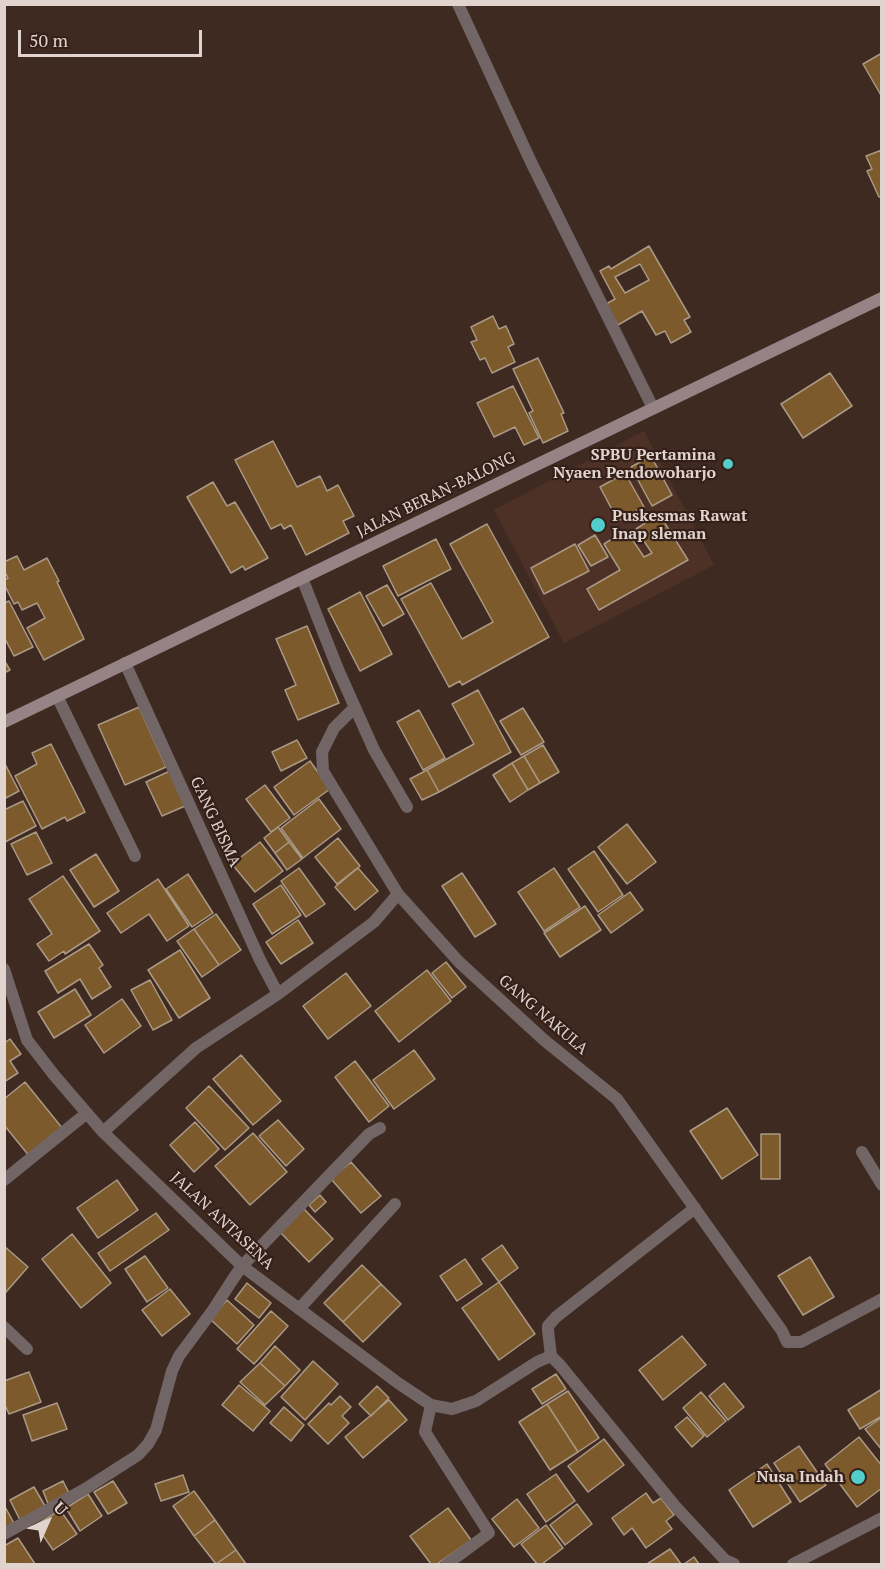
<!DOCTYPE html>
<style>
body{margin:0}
#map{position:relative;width:886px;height:1569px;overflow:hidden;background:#3f2a22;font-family:"PT Serif",serif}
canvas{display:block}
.frame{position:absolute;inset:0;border:6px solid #e1d3ce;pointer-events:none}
.north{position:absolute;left:18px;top:1491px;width:60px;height:60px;-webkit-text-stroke:4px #342018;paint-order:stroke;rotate:45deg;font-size:16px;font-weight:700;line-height:24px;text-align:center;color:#e1d3ce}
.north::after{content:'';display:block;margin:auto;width:21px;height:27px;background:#e1d3ce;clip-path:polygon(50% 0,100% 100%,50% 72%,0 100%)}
.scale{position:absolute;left:18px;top:30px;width:184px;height:27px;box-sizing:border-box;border:3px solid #e1d3ce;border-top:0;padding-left:8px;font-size:18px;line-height:21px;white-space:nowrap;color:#e1d3ce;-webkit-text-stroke:4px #342018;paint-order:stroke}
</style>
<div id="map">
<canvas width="886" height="1569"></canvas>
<div class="frame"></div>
<div class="north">U</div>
<div class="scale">50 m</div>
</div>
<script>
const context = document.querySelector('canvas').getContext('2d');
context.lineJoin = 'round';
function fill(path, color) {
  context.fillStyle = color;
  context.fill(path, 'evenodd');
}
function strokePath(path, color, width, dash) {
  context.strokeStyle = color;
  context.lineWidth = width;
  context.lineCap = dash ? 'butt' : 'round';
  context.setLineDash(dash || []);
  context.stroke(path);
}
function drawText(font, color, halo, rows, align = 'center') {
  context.font = font + ' "PT Serif",serif';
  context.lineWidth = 4.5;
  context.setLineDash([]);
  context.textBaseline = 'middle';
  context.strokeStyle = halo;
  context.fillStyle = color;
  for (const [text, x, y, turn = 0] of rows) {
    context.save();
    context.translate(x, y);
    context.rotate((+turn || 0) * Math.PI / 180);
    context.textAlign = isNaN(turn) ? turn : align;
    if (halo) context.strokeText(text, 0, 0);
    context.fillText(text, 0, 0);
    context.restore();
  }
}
fill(new Path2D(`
 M644,431L714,565L564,643L494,510Z`), '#4d3127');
const building = new Path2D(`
 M882,53V97L863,64Z
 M882,150V196L879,197L867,171L872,169L866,156Z
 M649,246L690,317L684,320L691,332L671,343L665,331L656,335L642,311L618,325L606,304L615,299L600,271L609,266L611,269ZM640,264L649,280L625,293L615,277Z
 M493,316L499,329L506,326L514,344L508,347L515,362L492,373L485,358L480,360L471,342L477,340L471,327Z
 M538,358L564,413L561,414L568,431L543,443L529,413L533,411L513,369Z
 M830,373L852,406L803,438L781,404Z
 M513,386L539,438L524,445L515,427L494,437L477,403Z
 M273,441L297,487L320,476L327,491L338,485L354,516L343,521L349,533L306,555L291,525L284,529L281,524L271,529L235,460Z
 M651,456L672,495L652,506L631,467Z
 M625,473L644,507L618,521L600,487Z
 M213,482L227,506L235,502L268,558L245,570L243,566L231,573L187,497Z
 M659,514L688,560L599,610L587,589L620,570L604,544L626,530L644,557L652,553L636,529Z
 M487,524L549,637L462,685L460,681L449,687L401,599L431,583L462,639L493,622L450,544Z
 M595,535L608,557L591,566L578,545Z
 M436,539L451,569L398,596L383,566Z
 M575,544L589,571L544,594L531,568Z
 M17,556L24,570L47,558L59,581L57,582L84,639L44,660L27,628L45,618L37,603L22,610L18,602L14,604L4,584V580L8,578L4,570V562Z
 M387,585L404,614L383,626L366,596Z
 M360,592L392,654L360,671L328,609Z
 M9,601L33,647L14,656L4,637V603Z
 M307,626L339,703L298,720L285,690L296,685L276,639Z
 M4,660L10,670L4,673Z
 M478,690L511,752L439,792L427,770L474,744L452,704Z
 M139,707L166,767L125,785L98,725Z
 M523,708L544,742L521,755L500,721Z
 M419,710L445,758L423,770L397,722Z
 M297,740L307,758L281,771L272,752Z
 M51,744L85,812L67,821L65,817L42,829L15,776L37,764L32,753Z
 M543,745L559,772L540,783L524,756Z
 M524,756L540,783L528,790L512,763Z
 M310,761L330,789L294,815L274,787Z
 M4,762L19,791L4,799Z
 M512,763L528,790L510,802L493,775Z
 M427,770L439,792L422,800L410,779Z
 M170,771L185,806L162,816L146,782Z
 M265,785L290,818L271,832L246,799Z
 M319,799L341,829L303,858L281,828Z
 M23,801L36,826L5,842L4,810Z
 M627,824L656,862L627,884L598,847Z
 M278,827L289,842L275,853L264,838Z
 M36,832L52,863L27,875L11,844Z
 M338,838L360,866L337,884L315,857Z
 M260,842L283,871L255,892L232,864Z
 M289,842L302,859L287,870L275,853Z
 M594,851L623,895L598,912L568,869Z
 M96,854L119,891L94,907L70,870Z
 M299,868L325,904L306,917L281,881Z
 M358,868L378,891L355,910L335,887Z
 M554,868L580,907L544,931L518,892Z
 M462,873L496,924L475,937L442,886Z
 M188,874L213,913L192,927L166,889Z
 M63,876L100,931L65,954L64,951L49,961L37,944L52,934L29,899Z
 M158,879L189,926L167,941L149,914L121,933L107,913Z
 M281,885L301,915L272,934L253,904Z
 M630,892L643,910L611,933L598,915Z
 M585,906L601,930L560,957L544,933Z
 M216,914L241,950L219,965L194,929Z
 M298,920L313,943L281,964L266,942Z
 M194,929L219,965L202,977L177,941Z
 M89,944L103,965L99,968L111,987L92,999L80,979L58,993L45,971Z
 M180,950L210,998L179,1018L148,970Z
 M446,962L466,987L452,998L432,973Z
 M427,970L451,1001L399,1042L375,1011Z
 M346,973L371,1006L328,1039L303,1006Z
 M150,980L172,1020L153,1030L131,990Z
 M75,989L91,1015L54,1038L38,1012Z
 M122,999L141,1026L104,1053L85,1025Z
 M10,1039L21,1054L10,1061L18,1073L4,1082V1043Z
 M414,1050L435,1079L394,1109L373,1080Z
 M241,1055L281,1101L253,1125L213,1079Z
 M355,1061L389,1106L369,1122L335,1077Z
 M25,1082L63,1129L30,1157L4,1125V1099Z
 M209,1086L249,1128L225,1150L186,1108Z
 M727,1108L758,1155L722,1179L690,1131Z
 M278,1120L304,1149L286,1166L259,1136Z
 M195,1122L219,1149L194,1172L170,1145Z
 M253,1133L287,1172L250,1205L215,1166Z
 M761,1134H780V1179H761Z
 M351,1162L381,1196L361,1213L331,1179Z
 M117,1180L138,1210L98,1238L77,1208Z
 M320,1195L326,1202L315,1212L309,1205Z
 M304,1209L333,1239L309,1262L280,1232Z
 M156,1213L169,1230L110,1271L98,1253Z
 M72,1234L111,1283L81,1308L42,1259Z
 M502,1245L518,1268L499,1282L482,1259Z
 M4,1246L28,1267L6,1292L4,1291Z
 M145,1256L168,1288L147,1302L125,1269Z
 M810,1257L834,1297L803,1315L778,1276Z
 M465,1259L482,1284L457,1301L440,1276Z
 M362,1265L381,1284L343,1322L324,1303Z
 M499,1282L535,1334L499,1360L462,1308Z
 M247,1283L271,1303L259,1318L235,1299Z
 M381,1284L401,1304L363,1342L343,1322Z
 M170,1289L190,1314L162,1336L142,1310Z
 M227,1300L254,1325L237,1344L210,1319Z
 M271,1311L288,1326L254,1364L237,1349Z
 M682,1336L706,1365L663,1400L639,1370Z
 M275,1346L300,1370L285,1386L260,1363Z
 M313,1361L338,1384L305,1420L281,1397Z
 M260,1363L285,1386L265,1405L240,1382Z
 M29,1372L41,1402L9,1414L4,1403V1381Z
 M556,1374L566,1389L542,1404L532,1389Z
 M724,1383L744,1407L728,1420L709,1396Z
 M239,1385L270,1411L253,1431L222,1405Z
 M377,1386L389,1398L371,1416L359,1404Z
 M882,1389V1416L860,1429L848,1410Z
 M568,1391L599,1438L578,1452L547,1404Z
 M701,1392L726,1421L707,1437L683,1408Z
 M340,1396L351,1407L342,1416L349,1423L328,1444L308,1424L329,1403L331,1405Z
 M389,1400L407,1420L363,1458L345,1437Z
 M57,1403L67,1429L32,1441L23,1415Z
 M547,1404L578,1452L550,1470L519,1422Z
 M284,1407L304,1425L291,1441L270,1423Z
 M687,1417L704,1436L692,1447L675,1427Z
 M881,1418L882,1419V1450L865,1429Z
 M859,1437L882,1466V1488L857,1507L825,1464Z
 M604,1439L624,1465L588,1492L568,1466Z
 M799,1446L826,1485L800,1502L774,1463Z
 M767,1464L791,1502L753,1527L729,1490Z
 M556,1474L575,1501L546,1522L527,1494Z
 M183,1475L189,1492L161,1501L155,1484Z
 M63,1481L70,1495L49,1506L43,1491Z
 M113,1481L127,1503L108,1514L94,1492Z
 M34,1487L45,1506L20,1520L10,1500Z
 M194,1491L215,1520L194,1536L173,1506Z
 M646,1493L653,1503L661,1498L674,1515L666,1521L672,1529L646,1548L632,1528L624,1535L612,1518Z
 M88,1494L102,1516L80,1531L66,1508Z
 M517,1499L539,1528L514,1547L492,1519Z
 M577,1504L592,1524L565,1545L550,1525Z
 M4,1505L15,1525L4,1530Z
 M448,1508L471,1540L437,1564H431L410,1536Z
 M60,1510L77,1534L53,1550L36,1525Z
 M215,1520L236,1550L216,1564L194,1536Z
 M546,1525L563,1548L542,1564H537L521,1544Z
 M18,1538L35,1564H4V1546Z
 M670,1549L681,1564H647Z
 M236,1550L246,1564H216Z
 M694,1557L699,1564H684Z`);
fill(building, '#7c5a2c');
strokePath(building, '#aa9985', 1.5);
strokePath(new Path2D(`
 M431,1405L425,1432L489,1533L447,1564`), '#716566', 12);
strokePath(new Path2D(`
 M458,4L531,162L653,408
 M302,578L337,667L374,750L407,807
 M125,663L260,960L278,994
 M57,696L135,856
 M355,707L334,728L322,752L323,771L398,894L459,962L544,1040L617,1099L782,1331L787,1342H801L882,1299
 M4,969L27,1040L54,1075L103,1132L242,1266L398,1383L431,1405L452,1409L476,1401L537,1362L551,1356
 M103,1132L196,1048L278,994L374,922L398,894
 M862,1152L882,1185
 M4,1180L87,1113
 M695,1208L556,1317L548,1326V1330L551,1356L560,1365L675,1506L725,1560L734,1564
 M299,1309L395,1204
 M4,1327L27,1349
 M4,1534L85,1489L138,1455L148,1444L156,1430L172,1371L179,1356L213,1310L233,1279L242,1266L369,1134L380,1128
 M793,1564L882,1518`), '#716566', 12);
strokePath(new Path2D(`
 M4,722L882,298`), '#968385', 12);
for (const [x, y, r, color] of [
 [728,464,6,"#53cdcb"],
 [598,525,8,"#53cdcb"],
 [858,1477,8,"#53cdcb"]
]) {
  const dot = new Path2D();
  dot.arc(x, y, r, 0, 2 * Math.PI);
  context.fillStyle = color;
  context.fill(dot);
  strokePath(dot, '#342018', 2);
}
drawText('bold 16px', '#e1d3ce', '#342018', [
 ["SPBU Pertamina",716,455],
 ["Nyaen Pendowoharjo",716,473],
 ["Puskesmas Rawat",612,516,"left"],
 ["Inap sleman",612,534,"left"],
 ["Nusa Indah",844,1477]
], 'right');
drawText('16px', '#e1d3ce', '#342018', [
 ["JALAN BERAN-BALONG",436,495,-26],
 ["GANG BISMA",215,822,65],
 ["GANG NAKULA",543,1015,41],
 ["JALAN ANTASENA",222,1221,43]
]);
</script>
